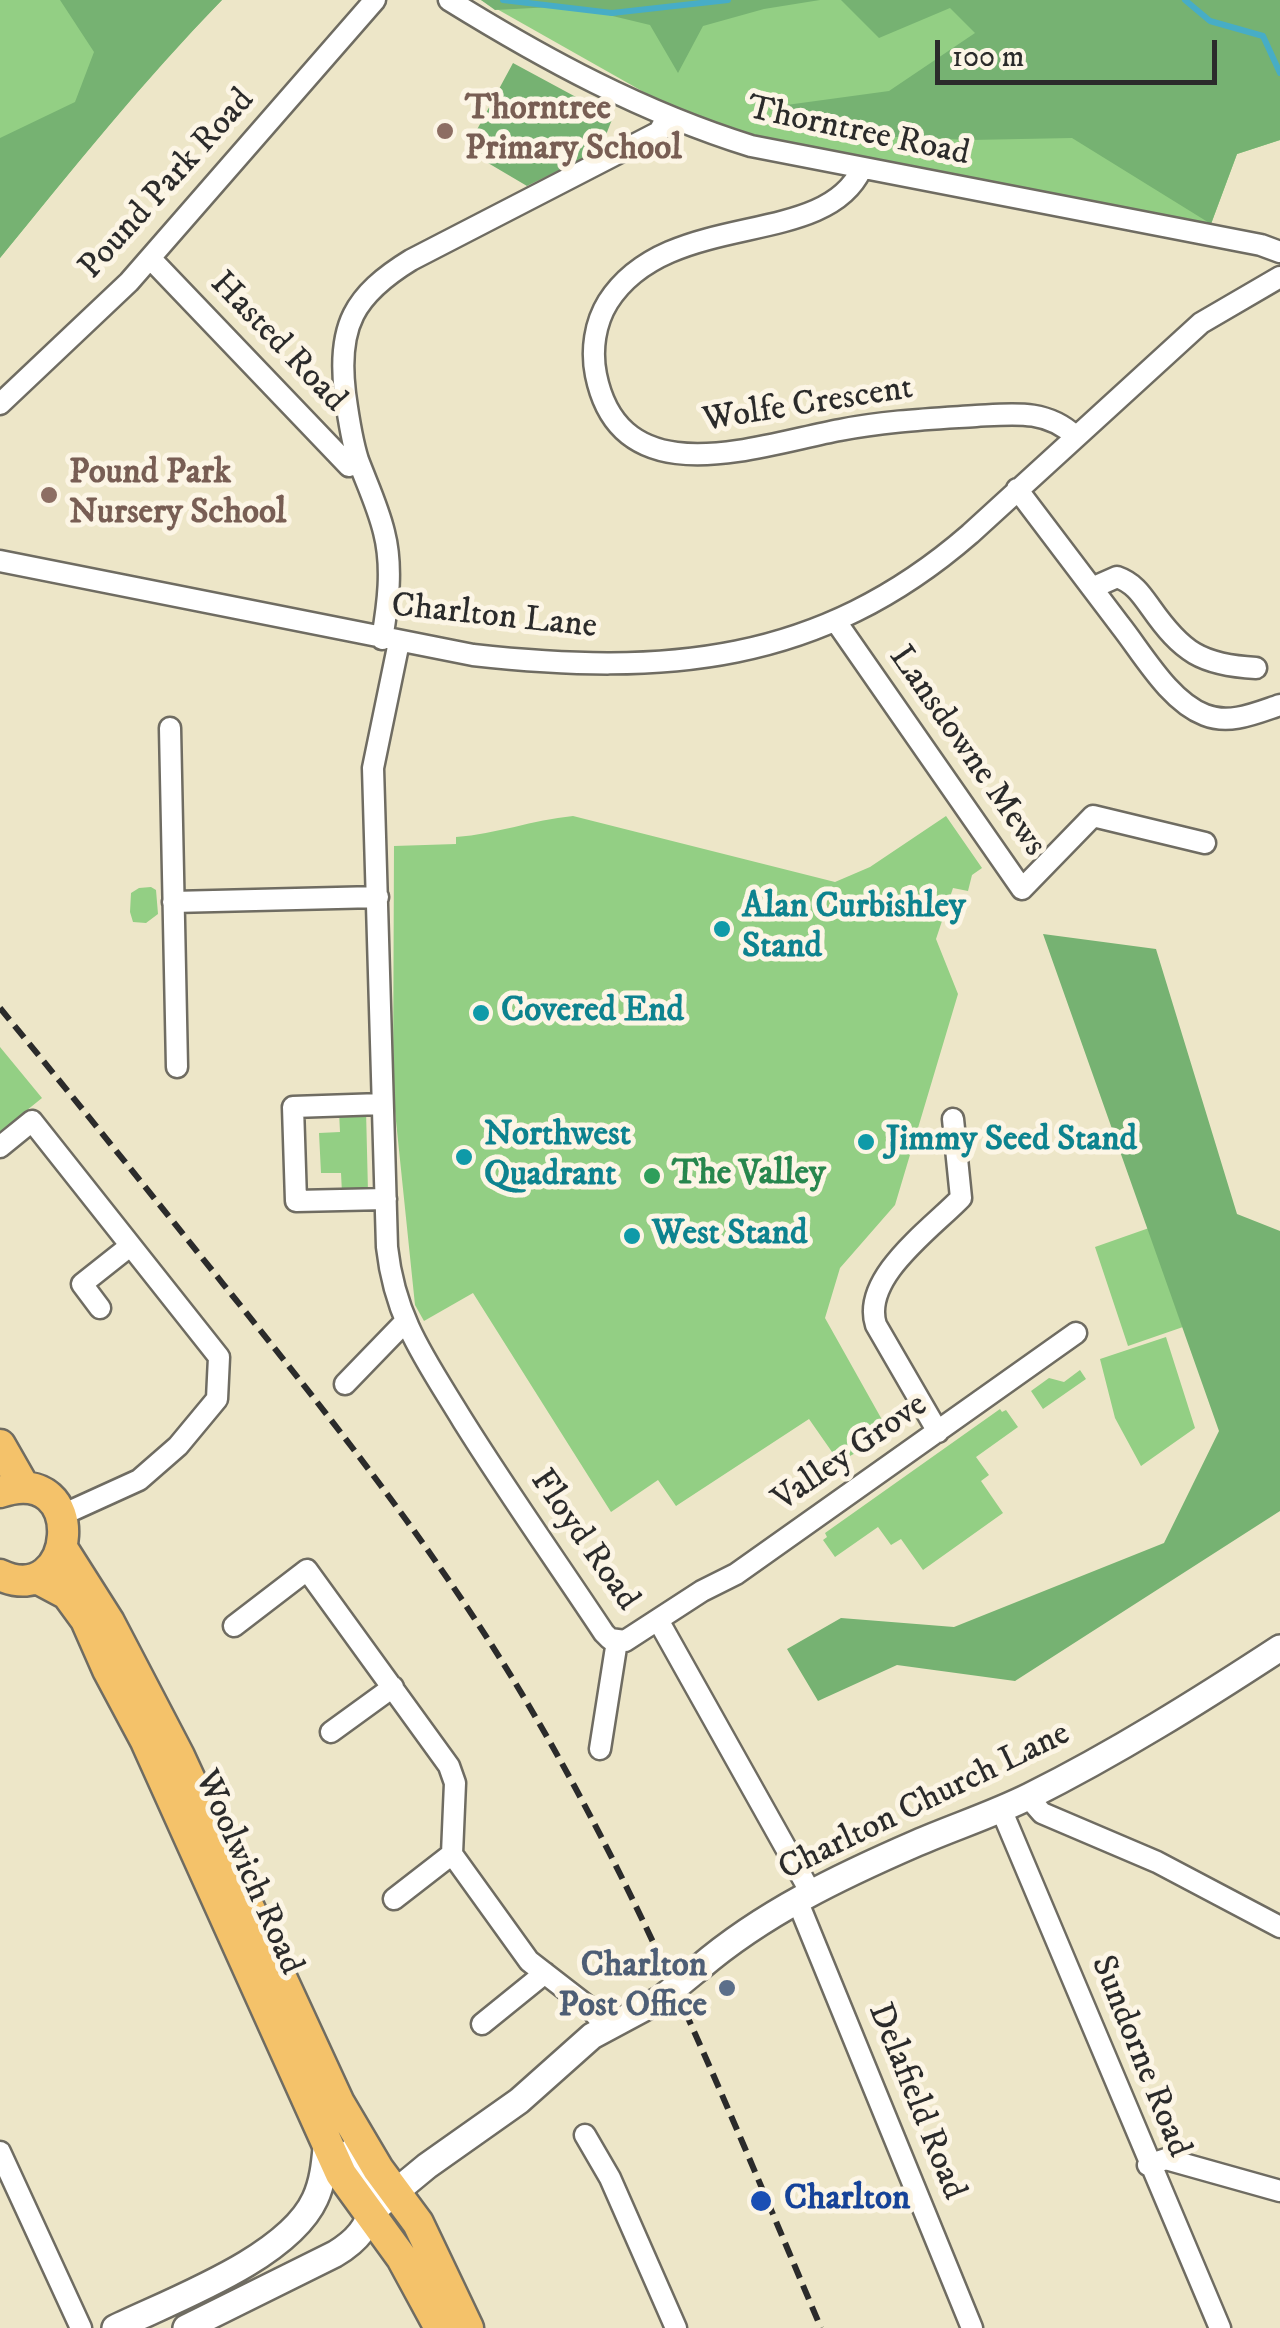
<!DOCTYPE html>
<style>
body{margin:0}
#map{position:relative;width:1280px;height:2328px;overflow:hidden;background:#ede6c8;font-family:"IM FELL DW Pica",serif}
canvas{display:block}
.scale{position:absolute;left:935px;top:40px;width:282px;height:45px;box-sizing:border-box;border:5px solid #2b2b2b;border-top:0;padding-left:12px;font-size:30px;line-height:35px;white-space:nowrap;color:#2b2b2b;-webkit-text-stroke:8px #fcf5e5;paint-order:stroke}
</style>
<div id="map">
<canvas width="1280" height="2328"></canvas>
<div class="scale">100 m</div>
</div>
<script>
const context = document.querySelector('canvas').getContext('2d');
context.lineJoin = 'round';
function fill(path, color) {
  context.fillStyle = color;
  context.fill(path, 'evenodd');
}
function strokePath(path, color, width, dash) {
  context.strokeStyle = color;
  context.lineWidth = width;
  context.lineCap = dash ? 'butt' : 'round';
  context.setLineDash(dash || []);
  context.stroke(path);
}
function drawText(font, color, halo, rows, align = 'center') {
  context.font = font + ' "IM FELL DW Pica",serif';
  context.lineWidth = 10;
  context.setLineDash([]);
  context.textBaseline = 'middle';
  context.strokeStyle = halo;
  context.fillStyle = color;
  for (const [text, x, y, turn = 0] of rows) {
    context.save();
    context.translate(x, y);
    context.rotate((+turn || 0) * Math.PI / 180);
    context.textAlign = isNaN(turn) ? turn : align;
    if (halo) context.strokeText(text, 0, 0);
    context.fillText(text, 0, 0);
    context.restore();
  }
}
fill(new Path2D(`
 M0,0H222C143,80 72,170 0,258Z
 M481,0H1280V140L1237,154L1211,224L807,149L695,121Z
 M573,816L835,882L870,867L946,816L982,868L972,875L968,891L953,888L936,939L958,994L895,1205L840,1268L825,1318L890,1434L839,1462L809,1419L676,1506L658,1480L611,1512L473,1293L424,1321L415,1305L393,1092L394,846L456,844V837C497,834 532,820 573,816Z
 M139,888L151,887L156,890L158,914L146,923L133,922L130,912L131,893Z
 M0,1047L42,1098L0,1132Z
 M366,1110L368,1192L342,1193L341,1173H321L319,1133L340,1132L339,1111Z
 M1149,1228L1183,1327L1128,1346L1095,1247Z
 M1166,1337L1195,1428L1141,1466L1115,1418L1100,1359Z
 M1080,1370L1086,1379L1043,1409L1031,1391L1049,1378L1064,1382Z
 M1000,1409L1002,1412L1006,1410L1018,1427L976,1457L989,1475L981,1481L1003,1513L923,1570L901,1539L891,1545L878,1527L835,1557L823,1540L827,1537L825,1533Z`), '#93cf84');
fill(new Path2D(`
 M60,0H222C144,80 72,170 0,258V138L75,102L94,52Z
 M481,0H820L764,9L703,26L678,73L650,25L571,6L495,10Z
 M841,0H1280V140L1237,154L1211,224L1072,138L970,140L802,133L779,106L889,91L975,33L950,8L879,38Z
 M513,63L613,117L600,150L527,186L466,150Z
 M1043,934L1156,949L1237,1214L1280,1231V1511L1015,1681L897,1665L818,1701L787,1649L841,1618L954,1627L1164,1543L1219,1431Z`), '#76b272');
strokePath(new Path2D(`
 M503,0L612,13L728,0
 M1185,0L1210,21L1263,36L1280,73`), '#47adc6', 6);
const minor = new Path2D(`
 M449,0C546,60 642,112 751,146L1261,245L1280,252
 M861,170C823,250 668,208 608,302C595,323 591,350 596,375C621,498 758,445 840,430C885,421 931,419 976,416C1013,414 1046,409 1075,436
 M150,258L349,466L359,463
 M0,404L129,282L375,0
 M1017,489C1051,534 1086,580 1120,625C1143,654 1169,701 1205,715C1230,725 1256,713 1280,705
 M0,561L473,655C664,676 819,665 970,534L1201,323L1280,277
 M1092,588L1117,577C1134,583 1141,594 1151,608C1182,652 1201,665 1256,668
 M837,623L1022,889L1093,816L1205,843
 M382,639C388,604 393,567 384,532C378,507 367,484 358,460C351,438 348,415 345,393C337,326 354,295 411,260L659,132L667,117
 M399,642L373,768L387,1247C395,1320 426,1360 463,1421C508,1493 557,1562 604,1633L610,1639L625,1641L702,1591L736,1574L1076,1333
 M170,728L177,1067
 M173,902L378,897
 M382,1104L293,1107L296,1201L386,1199
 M0,1147L32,1121L219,1357L217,1399L178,1446L139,1480L62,1515
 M100,1308L82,1284L130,1246
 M345,1384L404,1323
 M938,1432L876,1325C861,1278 931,1229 961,1198L953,1119
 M658,1620L811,1893
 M234,1626L307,1570L449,1766L455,1783L452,1854L529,1961L591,2009L606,2027
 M331,1732L393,1687
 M600,1749L617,1641
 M1028,1797L1042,1813L1157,1862L1280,1927
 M1001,1809L1220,2328
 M394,1899L452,1854
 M797,1900L972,2328
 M482,2024L545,1973
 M585,2135L610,2178L676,2328
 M0,2152L81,2328
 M1148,2165L1166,2159L1280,2191`);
const tertiary = new Path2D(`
 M699,1968C763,1913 841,1876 917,1843C954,1827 994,1814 1030,1796C1116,1753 1199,1701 1280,1648
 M381,2204L427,2166L519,2101L592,2036L661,1999
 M115,2328C173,2300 288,2258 315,2199C324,2180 325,2158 327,2138
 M186,2328L335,2254C385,2224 374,2194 353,2150`);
const primary = new Path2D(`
 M0,1445L24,1487
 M0,1492C91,1461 77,1611 0,1575
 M62,1548L109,1622L179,1756L339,2103L378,2169L418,2223L468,2328
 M37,1578L67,1594L86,1620L108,1670L146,1741L341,2174L402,2258L440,2328`);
strokePath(minor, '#6f6c62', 25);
strokePath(tertiary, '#6f6c62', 30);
strokePath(primary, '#6f6c62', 35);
strokePath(minor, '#fff', 20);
strokePath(tertiary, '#fff', 25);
strokePath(primary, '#f4c26a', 30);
strokePath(new Path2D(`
 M0,1008C78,1103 155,1199 232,1295C342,1432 451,1570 539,1723C651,1916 734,2123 821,2328`), '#2b2b2b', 6, [15, 8]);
const tertiaryBridge = new Path2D(`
 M661,1999L699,1968`);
strokePath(tertiaryBridge, '#6f6c62', 30, []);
strokePath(tertiaryBridge, '#fff', 25);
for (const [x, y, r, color] of [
 [445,131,10,"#8d6e63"],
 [49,495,10,"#8d6e63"],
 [722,929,10,"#0f9aa8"],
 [481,1013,10,"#0f9aa8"],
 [866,1142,10,"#0f9aa8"],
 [464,1157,10,"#0f9aa8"],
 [652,1176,10,"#2e9e5b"],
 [632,1236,10,"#0f9aa8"],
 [727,1988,10,"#5c6f8a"],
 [761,2201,12,"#1a4fb4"]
]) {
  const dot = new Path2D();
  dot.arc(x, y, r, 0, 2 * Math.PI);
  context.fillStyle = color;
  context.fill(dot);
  strokePath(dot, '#fcf5e5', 4);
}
drawText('bold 35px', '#785e54', '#fcf5e5', [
 ["Thorntree",465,111],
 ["Primary School",465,151],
 ["Pound Park",69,475],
 ["Nursery School",69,515]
], 'left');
drawText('35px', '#2b2b2b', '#fcf5e5', [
 ["Thorntree Road",858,133,12],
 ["Pound Park Road",168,185,-48],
 ["Hasted Road",277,343,46],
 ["Wolfe Crescent",808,406,-9],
 ["Charlton Lane",494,618,6],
 ["Lansdowne Mews",966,752,55],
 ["Valley Grove",851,1454,-35],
 ["Floyd Road",583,1541,55],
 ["Charlton Church Lane",925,1803,-26],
 ["Woolwich Road",247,1873,66],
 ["Sundorne Road",1139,2057,68],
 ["Delafield Road",915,2102,68]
]);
drawText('bold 35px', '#0d838f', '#fcf5e5', [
 ["Alan Curbishley",742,909],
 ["Stand",742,949],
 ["Covered End",501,1013],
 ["Northwest",484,1137],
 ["Quadrant",484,1177],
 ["Jimmy Seed Stand",886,1142],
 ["West Stand",652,1236]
], 'left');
drawText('bold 35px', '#27864d', '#fcf5e5', [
 ["The Valley",672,1176]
], 'left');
drawText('bold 35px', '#4e5e75', '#fcf5e5', [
 ["Charlton",707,1968],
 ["Post Office",707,2008]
], 'right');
drawText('bold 35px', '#164399', '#fcf5e5', [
 ["Charlton",784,2201]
], 'left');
</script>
